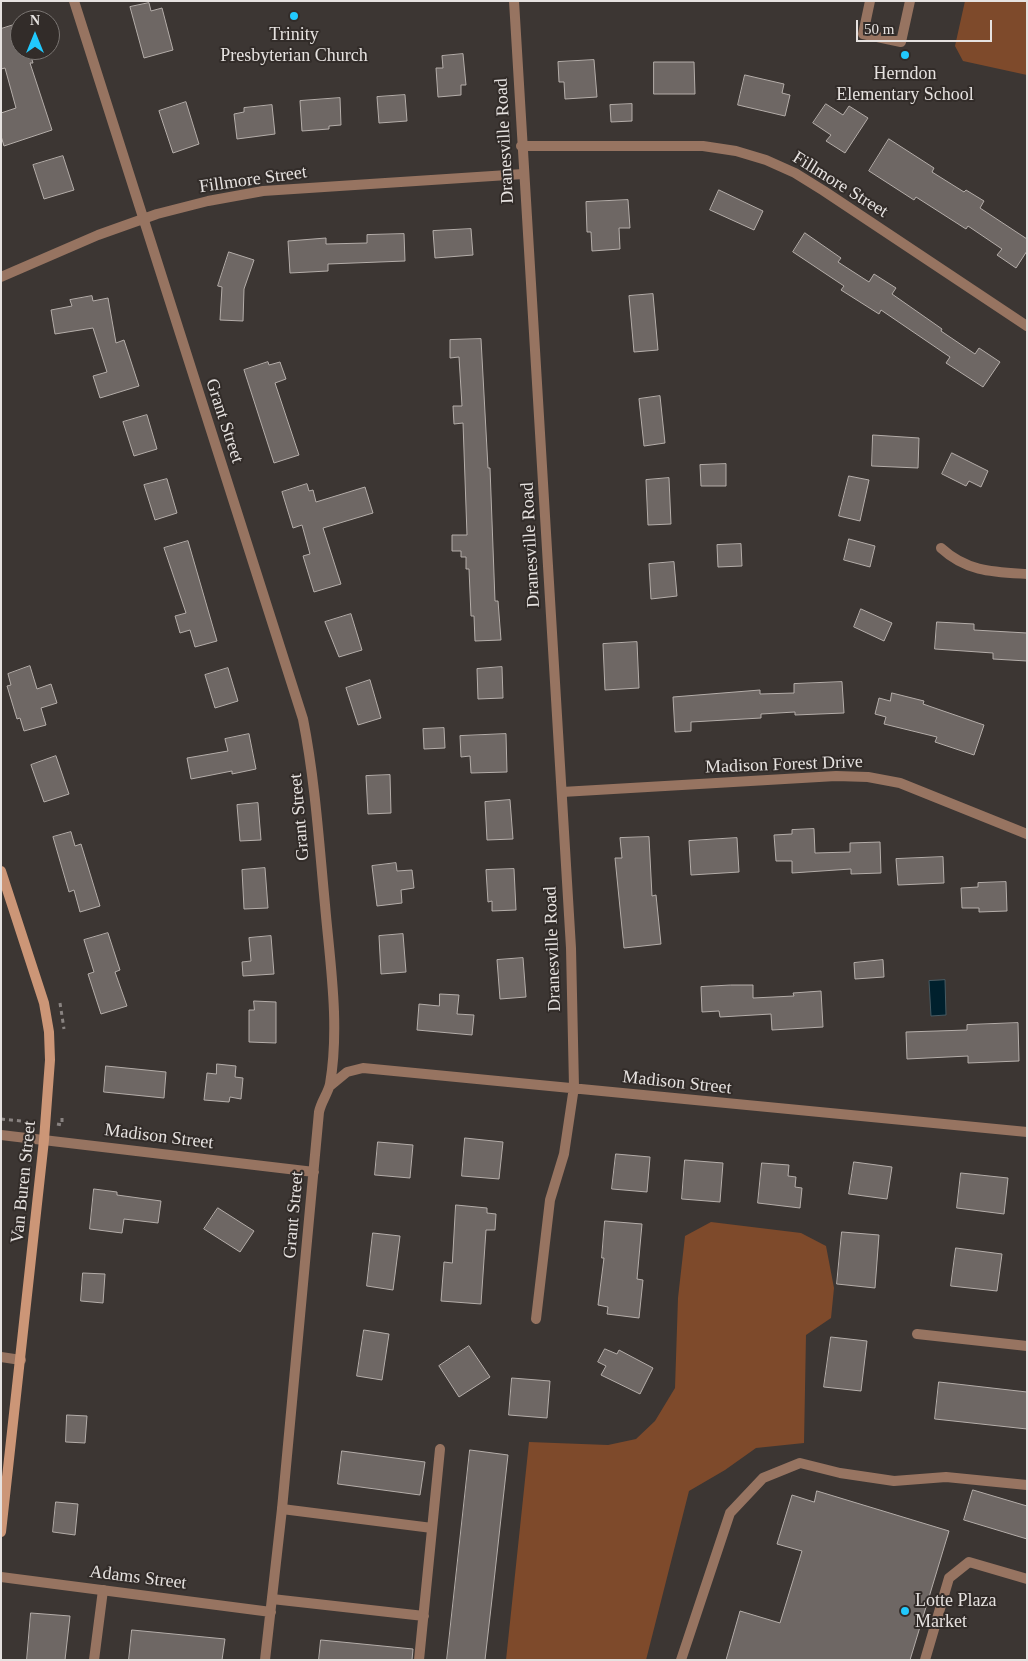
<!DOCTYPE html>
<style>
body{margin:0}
#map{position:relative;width:1028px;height:1661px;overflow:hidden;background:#3c3633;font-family:"Times New Roman",serif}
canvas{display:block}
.frame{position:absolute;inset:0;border:2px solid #e6e2e0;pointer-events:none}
.north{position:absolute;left:10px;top:10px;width:50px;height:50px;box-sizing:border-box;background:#322c29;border:1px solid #7a7572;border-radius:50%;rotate:0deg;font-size:14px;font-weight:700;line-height:20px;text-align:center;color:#e6e2e0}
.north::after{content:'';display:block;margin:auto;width:18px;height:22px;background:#21c9fd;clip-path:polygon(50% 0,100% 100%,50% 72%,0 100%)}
.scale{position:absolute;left:856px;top:20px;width:136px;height:22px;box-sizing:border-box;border:2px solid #e6e2e0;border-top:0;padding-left:6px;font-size:15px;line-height:18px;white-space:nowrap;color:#e6e2e0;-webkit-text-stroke:4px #322c29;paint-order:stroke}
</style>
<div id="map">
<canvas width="1028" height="1661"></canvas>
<div class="frame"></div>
<div class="north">N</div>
<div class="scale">50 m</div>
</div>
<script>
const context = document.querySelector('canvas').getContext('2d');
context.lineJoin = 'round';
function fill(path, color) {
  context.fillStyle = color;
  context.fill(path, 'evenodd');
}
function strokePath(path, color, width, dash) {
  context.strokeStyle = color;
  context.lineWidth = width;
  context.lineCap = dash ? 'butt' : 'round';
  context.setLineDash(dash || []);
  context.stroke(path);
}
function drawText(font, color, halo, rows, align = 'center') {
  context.font = font + ' "Times New Roman",serif';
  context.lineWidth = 4;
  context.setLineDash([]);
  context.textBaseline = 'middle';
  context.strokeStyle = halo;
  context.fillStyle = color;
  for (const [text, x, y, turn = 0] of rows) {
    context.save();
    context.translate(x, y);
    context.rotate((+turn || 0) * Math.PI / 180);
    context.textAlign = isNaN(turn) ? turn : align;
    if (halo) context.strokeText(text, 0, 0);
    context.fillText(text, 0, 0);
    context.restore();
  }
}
fill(new Path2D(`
 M965,1H1027V75L963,61L955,46Z
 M711,1222L801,1233L826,1246L834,1288L831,1318L806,1335L804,1443L756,1448L725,1470L689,1491L646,1660H506L529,1442L608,1445L636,1439L655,1421L675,1388L678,1298L685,1236Z`), '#7e4a2b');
const water = new Path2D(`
 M945,980L946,1015L931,1016L929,981Z`);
fill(water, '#00202d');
strokePath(water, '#455a63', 1);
const building = new Path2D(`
 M149,3L151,11L162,8L173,50L144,58L130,7Z
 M20,23V50H29L33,63H30L52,130L4,146L1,136V113L16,108L5,68L1,69V29Z
 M463,54L466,85H461V95L438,97L436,68H443L442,56Z
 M594,60L597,97L565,99L564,82H559L558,62Z
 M654,62H694L695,94H654Z
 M745,75L784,84L782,93L790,95L785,116L738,105Z
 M405,95L407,121L379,123L377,97Z
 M340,98L341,125L329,126V129L302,131L300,101Z
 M186,102L199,144L173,153L159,111Z
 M632,104V121L611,122L610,105Z
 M826,104L843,115L849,106L868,118L845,153L826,141L831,135L813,123Z
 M272,105L275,134L237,139L234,114L244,112V108Z
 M889,139L934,168L932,172L964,192L966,190L984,201L980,208L1027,239V251L1016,268L997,255L1002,249L968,226L966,229L916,197L914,200L869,171Z
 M63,156L74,190L44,199L33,165Z
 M719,190L763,211L754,230L710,210Z
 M628,200L630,228H619L620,249L592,251L591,232H587L586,202Z
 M471,229L473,255L435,258L433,231Z
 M805,233L841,258L838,262L869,282L874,274L896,288L892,294L942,329L941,331L975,354L979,348L1000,362L983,387L946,363L950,357L881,310L879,314L841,290L844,286L793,252Z
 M404,234L405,261L328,264V271L290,273L288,241L326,238V244L367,243V235Z
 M229,252L254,260L244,289L243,321L220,320L222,287L218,286Z
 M653,294L658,350L634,352L629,296Z
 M92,296L93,301L108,298L116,343L124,340L139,386L100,398L93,376L107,372L93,328L55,334L51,310L72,306L70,300Z
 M481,339L488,468H490L495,601H498L501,640L475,641L474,616H471L469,569H466V557H461V551H452V535H467L463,423L454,424L453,406H462L459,357L450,358V340Z
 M268,362L269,365L280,362L286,379L275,383L299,455L274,463L244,370Z
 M660,396L665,443L644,446L639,399Z
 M147,415L157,449L134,456L123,422Z
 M873,435L919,438L918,468L872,466Z
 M952,453L988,471L981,487L969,481L966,486L942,474Z
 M726,464V486H701L700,465Z
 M849,476L869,480L860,521L839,516Z
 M669,478L671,524L648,525L646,480Z
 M167,479L177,513L155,520L144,485Z
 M307,484L309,491L313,490L316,502L365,487L373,513L323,528L341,584L314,592L303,556L310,554L302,525L293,528L282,492Z
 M849,539L875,546L870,567L844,560Z
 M188,541L217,641L195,647L190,630L180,633L175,616L186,613L164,548Z
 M741,544L742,566L718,567L717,545Z
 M674,562L677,596L651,599L649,564Z
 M861,609L892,623L884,641L854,627Z
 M351,614L362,650L339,657L325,622Z
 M937,622L974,624V630L1027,633V661L993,659V653L935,649Z
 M637,642L639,688L605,690L603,644Z
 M30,666L37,689L51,684L57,703L41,708L46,725L24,731L20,718L17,719L7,686L11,685L8,674Z
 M502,667L503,698L478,699L477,669Z
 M228,668L238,701L215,708L205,675Z
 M370,680L381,718L358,725L346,688Z
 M842,682L844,713L795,715V712L761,714V718L691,722V731L675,732L673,697L760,690V694L794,693V684Z
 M892,693L924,701L923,704L984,725L974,755L935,742L937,737L884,724L886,717L875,714L879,698L890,701Z
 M444,728L445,748L424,749L423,729Z
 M249,734L256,769L232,774V771L191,779L187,758L228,751L225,739Z
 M506,734L507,772L471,773L470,756L461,757L460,736Z
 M56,756L69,794L44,802L31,765Z
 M390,775L391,813L368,814L366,776Z
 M510,800L513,839L487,840L485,802Z
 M258,803L261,840L240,841L237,805Z
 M814,829L815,853L850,852V843L880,842L881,873L851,874V869L792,873V861H776L774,835L792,834V830Z
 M71,832L75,846L81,844L100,906L80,912L74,890L69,892L53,837Z
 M649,837L652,896L656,895L661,944L624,948L615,858H622L620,838Z
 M737,838L739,872L691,875L689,841Z
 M943,857L944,883L898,885L896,859Z
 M396,863L397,871L412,870L414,888L401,890L402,903L377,906L372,866Z
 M265,868L268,908L244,909L242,870Z
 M514,869L516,910L492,911V901L488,902L486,870Z
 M1006,882L1007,911L979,912V908H962L961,888L978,887V883Z
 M108,933L120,970L115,972L127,1006L101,1014L88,974L94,972L84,940Z
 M403,934L406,972L381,974L379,936Z
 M271,936L274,974L243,976L242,962L251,961L249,938Z
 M523,958L526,997L500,999L497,960Z
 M883,960L884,977L855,979L854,963Z
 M731,985H753V998L794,996L793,993L821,991L823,1027L772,1030L771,1014L720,1017L719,1011L702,1012L701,987Z
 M440,994L459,995L457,1014L474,1015L472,1035L417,1030L419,1004L439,1006Z
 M254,1001L276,1002V1043L249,1042V1010H254Z
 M1018,1023L1019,1061L968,1063V1056L907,1059L906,1032L967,1030V1025Z
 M217,1064L236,1066L235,1077L243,1078L241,1099L230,1097L229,1102L204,1100L207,1073L216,1074Z
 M106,1066L166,1072L164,1098L104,1092Z
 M465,1138L503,1142L499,1179L462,1176Z
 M378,1142L413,1145L410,1178L375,1175Z
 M616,1154L650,1157L647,1192L612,1189Z
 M685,1160L723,1163L720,1202L682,1199Z
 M854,1162L892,1167L887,1199L849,1194Z
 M762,1163L789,1165L788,1176L796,1177L795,1187L802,1188L800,1208L758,1203Z
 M961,1173L1008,1178L1004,1214L957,1208Z
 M94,1189L117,1192V1195L161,1201L158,1223L124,1219L122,1233L90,1229Z
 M456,1205L487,1208V1213L496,1214L495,1230H486L481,1304L441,1301L444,1262L452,1263Z
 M218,1208L254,1231L240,1252L204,1229Z
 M605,1221L642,1224L637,1279L643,1280L639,1318L607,1314L608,1307L598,1305L604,1258H602Z
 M842,1232L879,1235L875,1288L837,1284Z
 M373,1233L400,1236L393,1290L367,1286Z
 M956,1248L1002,1254L997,1291L951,1286Z
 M83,1273L105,1274L103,1303L81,1301Z
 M364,1330L389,1334L382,1380L357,1376Z
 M831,1337L867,1341L861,1391L824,1387Z
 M469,1346L490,1377L459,1397L439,1366Z
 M605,1349L617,1354L619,1350L653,1368L640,1394L601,1375L606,1366L598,1362Z
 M512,1378L550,1381L547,1418L509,1415Z
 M939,1382L1027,1392V1429L935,1419Z
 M67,1415L87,1416L85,1443L66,1442Z
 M470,1450L508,1455L492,1599L485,1660H447Z
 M342,1451L425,1462L420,1495L338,1484Z
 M973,1490L1027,1506V1539L964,1520Z
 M817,1491L949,1531L910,1660H726L740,1611L780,1623L802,1551L777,1544L792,1495L814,1502Z
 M56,1502L78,1504L75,1535L53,1532Z
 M31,1613L70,1616L65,1660H27Z
 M132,1630L225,1639L222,1660H129Z
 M321,1640L413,1649L412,1660H319Z`);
fill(building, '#6e6764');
strokePath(building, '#b4ada9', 1);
strokePath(new Path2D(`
 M60,1003L64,1029
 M1,1119L31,1122
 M57,1124L62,1125V1115`), '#898381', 3, [4, 4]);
strokePath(new Path2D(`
 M870,1L863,34L901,42L910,1
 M282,1509L432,1528
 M272,1599L424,1616
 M94,1660L103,1590
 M419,1660L440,1449
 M681,1660L730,1513L763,1478L800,1463L840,1473L894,1481L946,1477L1027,1485
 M925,1660L949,1578L969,1562L1027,1579`), '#977461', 10);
strokePath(new Path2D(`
 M74,1L303,719C315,780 319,842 325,905C330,963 340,1025 330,1084C328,1093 321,1102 319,1112L282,1509L265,1660
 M514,1L571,948L574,1087L564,1154L550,1200L536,1319
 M521,146H703L736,151L766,160L795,173L824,191L1027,326
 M1,277L98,235L157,214L208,201L263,191L523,174
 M941,548C967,572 994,572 1027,574
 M562,792L836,776L868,777L900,783L1027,834
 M330,1086L347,1072L363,1068L1027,1132
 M1,1135L314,1172
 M917,1334L1027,1346
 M1,1357L21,1360
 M1,1577L271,1612`), '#977461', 10);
strokePath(new Path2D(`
 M1,871L44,1003L49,1032L50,1060L44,1140L1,1532`), '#cc9677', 10);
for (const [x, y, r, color] of [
 [294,16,5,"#21c9fd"],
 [905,55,5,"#21c9fd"],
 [905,1611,5,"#21c9fd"]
]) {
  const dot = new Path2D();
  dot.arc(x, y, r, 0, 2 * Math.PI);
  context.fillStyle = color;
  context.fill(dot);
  strokePath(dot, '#322c29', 2);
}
drawText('18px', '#e6e2e0', '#322c29', [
 ["Trinity",294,35],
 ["Presbyterian Church",294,56],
 ["Herndon",905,74],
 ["Elementary School",905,95],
 ["Lotte Plaza",915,1601,"left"],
 ["Market",915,1622,"left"]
]);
drawText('18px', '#e6e2e0', '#322c29', [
 ["Dranesville Road",505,141,-93],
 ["Fillmore Street",253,180,-8],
 ["Fillmore Street",840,185,32],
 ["Grant Street",224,421,72],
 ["Dranesville Road",531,545,-93],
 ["Madison Forest Drive",784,765,-2],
 ["Grant Street",300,817,-95],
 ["Dranesville Road",553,949,-92],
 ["Madison Street",677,1083,6],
 ["Madison Street",159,1137,7],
 ["Van Buren Street",24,1182,-84],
 ["Grant Street",294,1215,-85],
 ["Adams Street",138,1578,7]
]);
</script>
